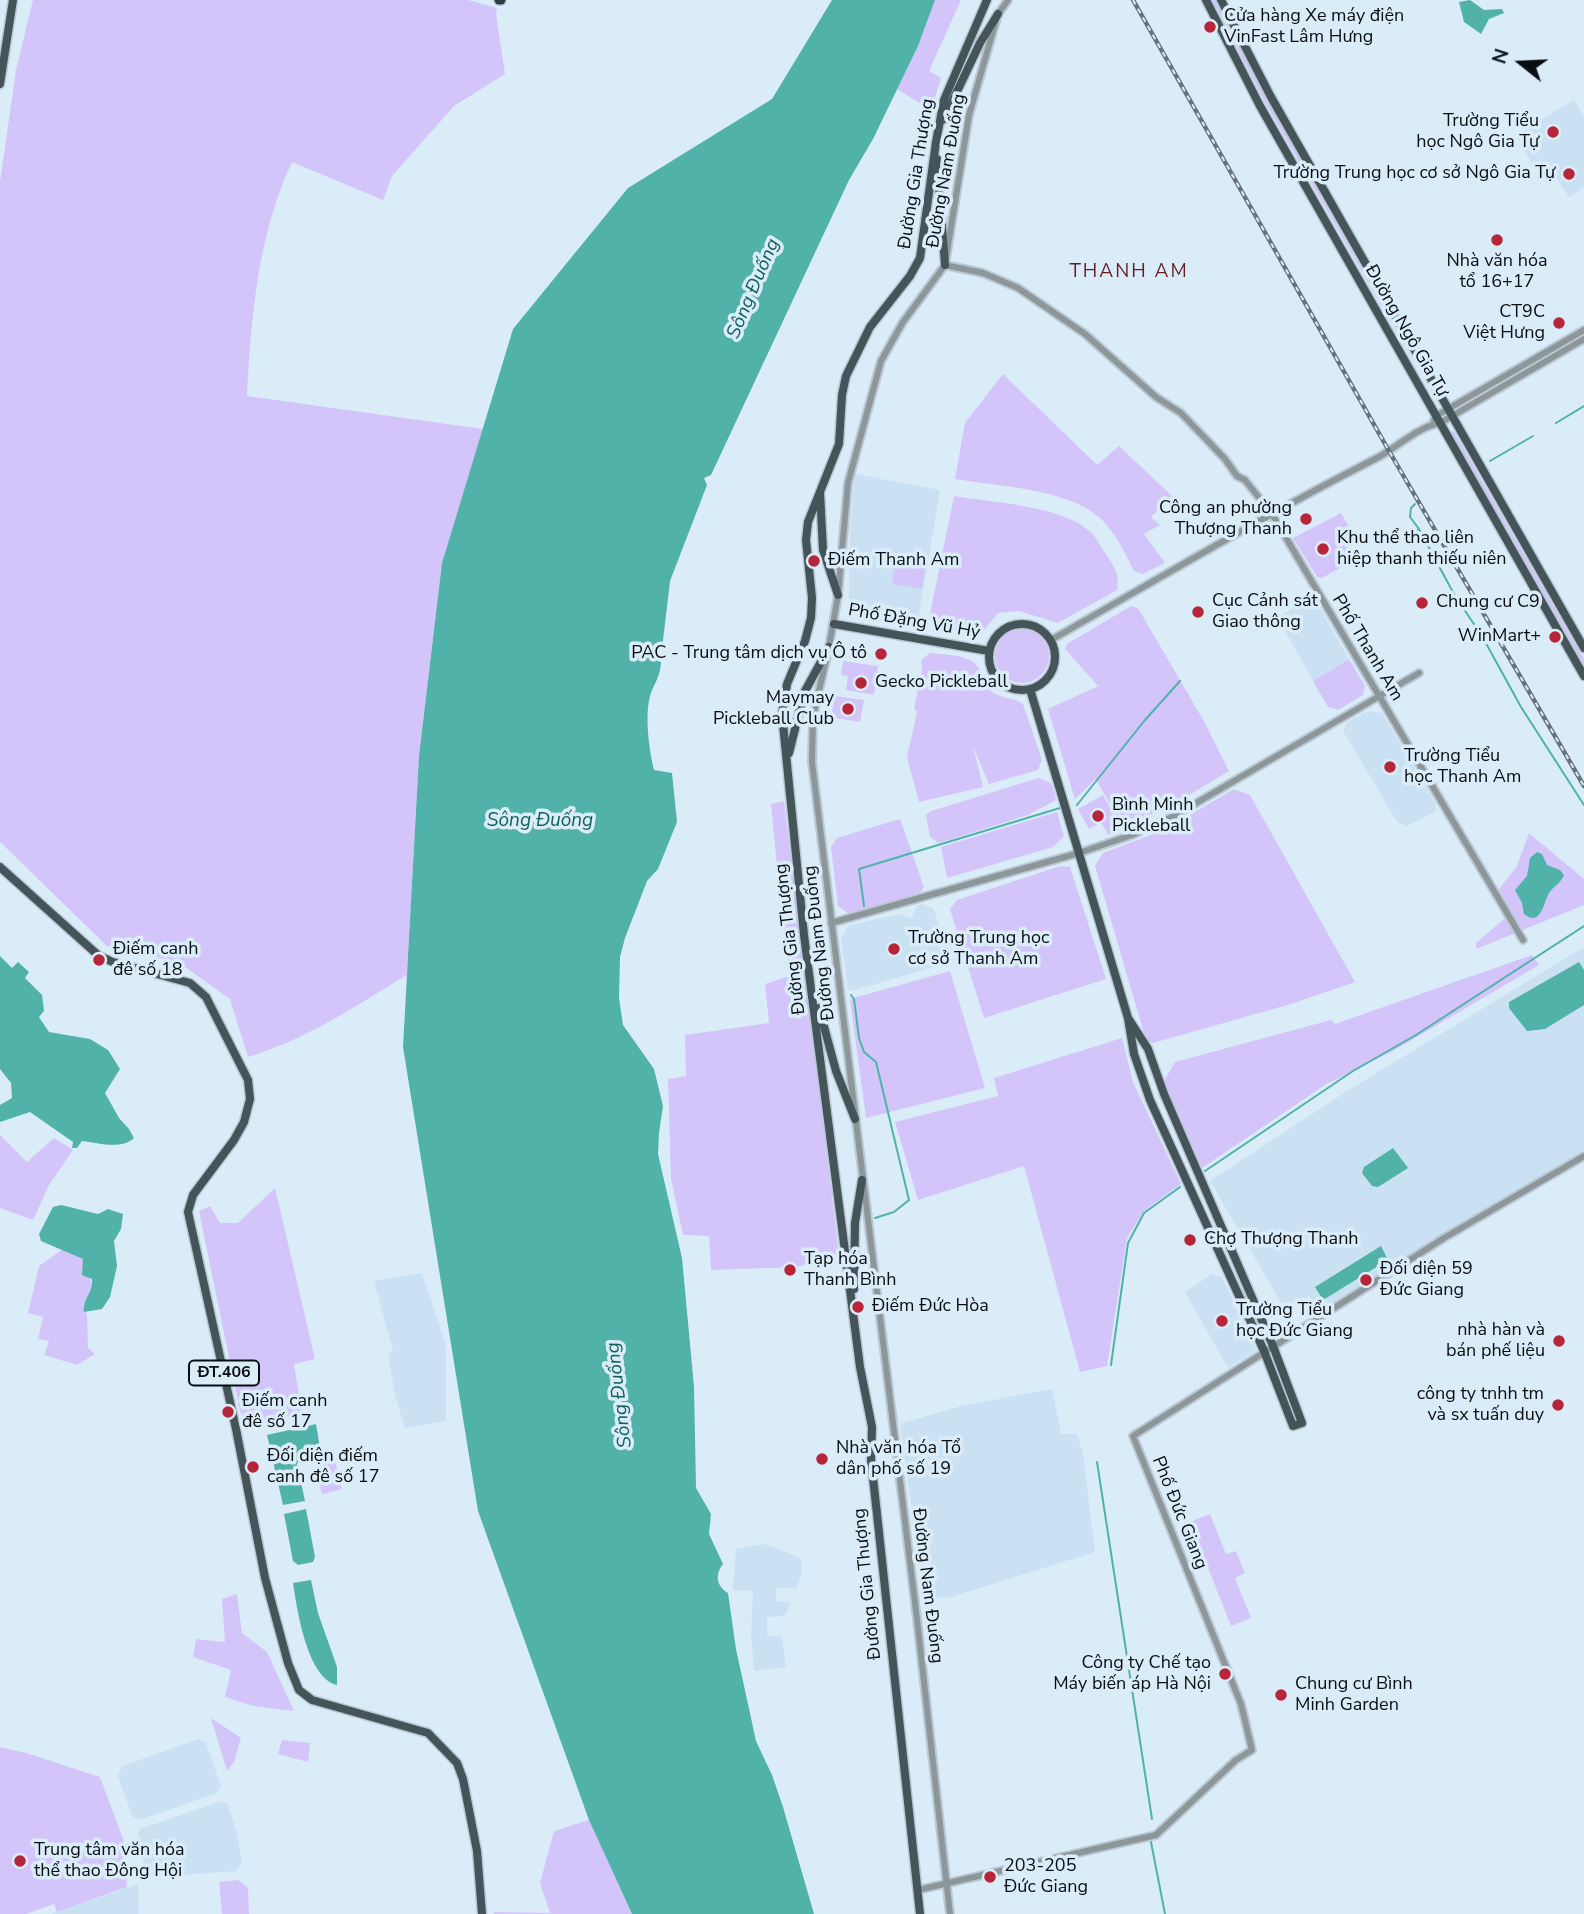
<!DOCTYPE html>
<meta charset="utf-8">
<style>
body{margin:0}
#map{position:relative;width:1584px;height:1914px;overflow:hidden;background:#dbecf9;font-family:"Nunito Sans",sans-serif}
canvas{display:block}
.north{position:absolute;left:1486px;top:28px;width:70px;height:70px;-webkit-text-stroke:5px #dbecf9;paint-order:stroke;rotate:288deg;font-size:19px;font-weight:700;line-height:28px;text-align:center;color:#090e12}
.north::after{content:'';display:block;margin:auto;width:24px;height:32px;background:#090e12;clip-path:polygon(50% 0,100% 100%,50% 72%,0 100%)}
</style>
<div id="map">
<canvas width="1584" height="1914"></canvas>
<div class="north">N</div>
</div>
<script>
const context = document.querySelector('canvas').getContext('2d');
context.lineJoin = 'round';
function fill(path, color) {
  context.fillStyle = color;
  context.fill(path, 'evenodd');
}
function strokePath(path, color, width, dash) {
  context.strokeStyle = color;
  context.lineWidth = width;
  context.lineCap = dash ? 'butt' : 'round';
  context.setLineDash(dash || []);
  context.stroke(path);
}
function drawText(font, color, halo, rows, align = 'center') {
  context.font = font + ' "Nunito Sans",sans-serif';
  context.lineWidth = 7;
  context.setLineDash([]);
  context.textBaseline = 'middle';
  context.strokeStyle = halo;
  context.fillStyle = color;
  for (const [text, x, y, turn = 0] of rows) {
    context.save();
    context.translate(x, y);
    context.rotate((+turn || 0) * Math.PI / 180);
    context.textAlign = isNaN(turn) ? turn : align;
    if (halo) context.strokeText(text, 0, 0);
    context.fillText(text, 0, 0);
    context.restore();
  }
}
fill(new Path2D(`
 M1574,100L1584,116V187L1569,197L1545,161L1534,167L1516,135Z
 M855,474L940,490L917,627L858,617L849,599L850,525Z
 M1308,600L1316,601L1349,659L1313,681L1280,622L1283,614Z
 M1369,711L1382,713L1436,804L1435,812L1407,826L1398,823L1343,731L1347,722Z
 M921,904L934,909L948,959L947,963L852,991L848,989L841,939L847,928L850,925L899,914L911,919L916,907Z
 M1584,947V1150L1321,1310L1309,1296L1286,1311L1210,1181L1347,1091Z
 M422,1273L446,1345V1421L405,1428L395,1395L388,1354L393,1351L374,1281Z
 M1212,1274L1222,1277L1256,1350L1228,1368L1185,1292Z
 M1052,1389L1061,1434H1077L1083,1454L1095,1552L948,1598L924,1596L900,1424L961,1406Z
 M765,1544L798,1557L802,1561V1571L797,1589L776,1588V1601L790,1602L787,1612L782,1616L767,1617V1635L782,1637L786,1667L754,1671L751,1634L753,1591L733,1590L736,1549Z
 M199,1739L206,1743L221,1786L217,1793L139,1820L132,1816L118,1776L122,1766Z
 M222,1801L227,1803L236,1829L242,1861L237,1871L152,1877L145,1871L138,1834L140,1829Z
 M138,1884L139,1914H51L57,1912Z`), '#cae1f3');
fill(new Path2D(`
 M33,0H468L497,8L496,14L505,74L454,106L392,176L383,200L292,162C258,234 251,317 247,396L483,429L442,563L419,756L407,975C356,1006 305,1040 248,1057L230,999L178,962L107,946L0,842V182L16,70Z
 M935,0H961L929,71L941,78L931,110L897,89L918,46Z
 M1212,0H1215L1267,100L1438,405L1265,102Z
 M1003,374L1097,465L1119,446L1172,496L1151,517L1160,525L1144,534L1165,563L1143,574L1134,571C1125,553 1114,530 1099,517C1067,489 997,486 955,479L965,423Z
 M1453,430L1584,659V665L1452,433Z
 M954,496C989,502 1062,506 1088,530C1096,536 1101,547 1107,556C1115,567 1120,577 1117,590L1058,623L1019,611L998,613L980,635L939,627L930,614Z
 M1341,513L1352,532L1342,538L1354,560L1322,578L1317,577L1293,538Z
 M901,552L924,557L927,560L922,589L894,584L892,581L896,556Z
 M1131,606L1138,608L1205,723L1229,771L1169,807L1122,826L1096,779L1075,799L1048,709L1098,686L1065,649L1067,644Z
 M995 656a27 27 0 1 1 54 0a27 27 0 1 1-54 0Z
 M930,653C944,655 970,654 978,667C983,676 984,686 992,692C1002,699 1014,697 1023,704L1042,760L1038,770L989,784L973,746L983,787L919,802L907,757L917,712L914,708L922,671L921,660Z
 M1349,659L1365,686L1363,695L1338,710L1328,707L1313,681Z
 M843,661L878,666L874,695L846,690L848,676L841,675Z
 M835,696L864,700L860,722L831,717Z
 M1039,778L1052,784L1056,800L1028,815L939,843L930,837L926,815L931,811Z
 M1234,789L1250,795L1355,982L1291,1004L1153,1043L1146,1040L1095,866L1103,853L1164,830Z
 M1103,795L1121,827L1108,835L1101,822L1089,829L1078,809Z
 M784,801L839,1255L797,1267L711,1270L709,1236L683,1235L671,1179L668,1079L686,1076L685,1035L769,1023L765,984L790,976L784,939L771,804Z
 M1057,812L1064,836L1053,847L947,878L941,847Z
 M900,819L924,887L920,893L849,914L838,906L831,847L837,838Z
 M1529,833L1584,879V905L1476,949V943L1512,912L1499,889L1517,866Z
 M1060,866L1070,867L1106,979L984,1018L950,909L957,900Z
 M1532,955L1539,965L1393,1051L1325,1085L1202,1168L1163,1083L1175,1062L1331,1020L1335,1024Z
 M950,971L985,1088L866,1118L850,999Z
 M1122,1038L1133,1082L1181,1184L1144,1211L1127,1238L1107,1366L1080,1372L1024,1166L918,1200L895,1122L998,1096L994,1078Z
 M0,1135L27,1162L54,1138L73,1150L49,1185L33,1220L0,1208Z
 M275,1188L315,1359L294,1364L302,1414L246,1422L240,1411L199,1211L210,1206L220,1223H238Z
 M63,1249L83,1259C93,1282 95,1283 83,1306L87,1315L88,1348L95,1354L77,1365L44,1355L49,1341L38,1339L43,1317L28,1313L39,1266Z
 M334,1457L342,1489L322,1494L315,1462Z
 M1210,1514L1226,1554L1236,1551L1245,1573L1235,1578L1251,1618L1231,1626L1190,1522Z
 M237,1594L242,1633L267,1652L294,1711L253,1706L225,1697L231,1670L193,1657L196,1639L225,1642L222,1599Z
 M211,1718L241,1738L234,1762L227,1771Z
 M282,1740L310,1743L308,1762L278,1754Z
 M0,1747L26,1753L100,1777L123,1839L127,1887L57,1912L54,1904L26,1914H0Z
 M589,1820L632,1914H494L493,1912L550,1913L540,1883L554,1831Z
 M238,1880L248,1888L249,1914H222L219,1882Z`), '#d3c5fa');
fill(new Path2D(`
 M832,0H935L918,46L873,139L849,180L711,475L704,478L707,485L670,581L662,649H656L650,653L654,659L661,662C660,677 656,680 651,693C644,713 649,749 654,770L672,773L677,822L658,869L647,881L625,938L620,957L619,998L623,1025L654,1069L663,1106L659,1133L658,1154L682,1258L694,1387L696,1488L711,1514L709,1534L723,1564C715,1574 716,1586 728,1593L736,1649L756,1741L772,1775L783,1807L814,1914H632L589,1820L478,1511L403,1047L419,756L442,563L513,329L628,188L772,99Z
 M1470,0L1484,10L1502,9L1504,13L1489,19L1481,34L1464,22L1459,2Z
 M1537,852L1542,854L1547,865L1560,870L1564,875C1561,883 1554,886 1549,893C1543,904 1541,927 1524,914L1522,903L1515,890L1527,876L1530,858Z
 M0,956L12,968L18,962L29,972L25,978L42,995L44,1011L39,1017L49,1032L90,1039L108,1050L120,1069L105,1093L119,1118L129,1129L134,1138C121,1150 99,1143 82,1141L77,1148H72L73,1142L30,1112L0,1122V1105L12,1098L11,1083L0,1069Z
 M1579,962L1584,970V1005L1545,1029L1527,1031L1509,1008V1002Z
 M1393,1148L1408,1168L1378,1187L1372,1186L1362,1173L1364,1167Z
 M61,1205L98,1214L108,1209L123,1214L121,1229L114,1241L117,1266L110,1297L102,1309L84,1312C82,1300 93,1293 92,1279L82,1275L83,1259L41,1241L39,1234L53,1207Z
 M1381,1246L1388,1260L1323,1300L1315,1287Z
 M316,1424L320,1448L318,1451L301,1456L297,1464L305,1501L283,1505L267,1435Z
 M306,1509L315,1557L313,1562L298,1565L293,1561L284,1514Z
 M311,1580L318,1613L337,1667V1685C307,1678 297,1609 293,1583Z`), '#50b2a9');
strokePath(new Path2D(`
 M1556,423L1584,406
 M1490,461L1533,436
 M1415,504L1411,508L1410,517L1419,529L1455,596L1482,636L1521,707L1584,805
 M1412,533L1419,529
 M1077,805L1145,720L1180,681
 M864,906L859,869L1060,808
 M851,995L854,999L859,1038L864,1052L876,1062L909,1200L894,1212L875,1218
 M1205,1171L1353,1071L1416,1035L1584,926
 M1111,1365L1128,1243L1144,1213L1180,1187
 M1097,1462L1152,1819
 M1151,1842L1165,1914`), '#50b2a9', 2);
const minor = new Path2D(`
 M945,265L983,273L1018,288L1085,334L1156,397L1181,413L1225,459L1237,476L1245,480L1272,514L1523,940
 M1434,420L1436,416L1584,330
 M1051,640C1158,579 1265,515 1375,459C1395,449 1419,426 1440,423L1584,339
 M831,923L1079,853L1132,835L1174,816L1419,673
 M918,1890L1156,1835L1236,1760L1252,1750L1241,1704L1133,1436L1444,1238L1584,1156
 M950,1914L917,1619L812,762L813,717L829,647L838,595L848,483L881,361L903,322L945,265L969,115L998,14L1008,0`);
const major = new Path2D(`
 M1206,0L1260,106L1584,676
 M1221,0L1271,97L1584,648
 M0,84L13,0
 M944,119L980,43L998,14
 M937,159L945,265
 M820,492L823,550L838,595
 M989 657a33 33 0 1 1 66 0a33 33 0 1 1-66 0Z
 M834,624L989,651
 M1030,689L1128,1018L1134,1054L1150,1100L1264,1351L1293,1426L1302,1423L1273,1346L1164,1094L1148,1049L1128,1018
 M789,753L804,693L829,647
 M0,867L99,956L113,962L190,983L206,997L248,1080L250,1099L244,1122L234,1140L193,1195L188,1212L236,1429L265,1578L288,1663L299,1690L312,1700L428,1733L457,1763L463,1779L477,1851L482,1914
 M819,1008L836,1071L855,1119
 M854,1289L855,1223L862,1180
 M920,1914L877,1514L871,1460L872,1427L860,1367L804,935L782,714L787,684L805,641L811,618L812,598L806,540L808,522L839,444L842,395L846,376L870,327L910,276L920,258L936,142L944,100L987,0`);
const highway = new Path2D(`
 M499,0H501`);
strokePath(minor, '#b9c8d4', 10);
strokePath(major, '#b9c8d4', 11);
strokePath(highway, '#b9c8d4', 12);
strokePath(minor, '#8d9799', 6);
strokePath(major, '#445458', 8);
strokePath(highway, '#2a3d42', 9);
const rail = new Path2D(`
 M1133,0L1389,451L1584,786`);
strokePath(rail, '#68727a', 4.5);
strokePath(rail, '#dbecf9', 2, [5]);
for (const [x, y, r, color] of [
 [1210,27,7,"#b72638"],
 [1553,132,7,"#b72638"],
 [1569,174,7,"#b72638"],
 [1497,240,7,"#b72638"],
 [1559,323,7,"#b72638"],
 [1306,519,7,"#b72638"],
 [1323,549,7,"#b72638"],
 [814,561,7,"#b72638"],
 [1422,603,7,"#b72638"],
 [1198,612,7,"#b72638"],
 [1555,637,7,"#b72638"],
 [881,654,7,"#b72638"],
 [861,683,7,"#b72638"],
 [848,709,7,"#b72638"],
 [1390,767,7,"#b72638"],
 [1098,816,7,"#b72638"],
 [894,949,7,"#b72638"],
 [99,960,7,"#b72638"],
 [1190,1240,7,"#b72638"],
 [790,1270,7,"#b72638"],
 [1366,1280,7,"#b72638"],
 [858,1307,7,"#b72638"],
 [1222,1321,7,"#b72638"],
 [1559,1341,7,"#b72638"],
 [1558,1405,7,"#b72638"],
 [228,1412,7,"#b72638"],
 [822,1459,7,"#b72638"],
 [253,1467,7,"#b72638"],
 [1225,1674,7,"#b72638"],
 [1281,1695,7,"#b72638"],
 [20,1861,7,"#b72638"],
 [990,1877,7,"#b72638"]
]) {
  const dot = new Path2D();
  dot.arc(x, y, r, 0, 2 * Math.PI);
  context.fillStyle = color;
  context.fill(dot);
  strokePath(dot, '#dbecf9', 2.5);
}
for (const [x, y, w] of [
 [224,1373,70]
]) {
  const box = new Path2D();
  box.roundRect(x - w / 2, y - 12.5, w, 25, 5);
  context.fillStyle = '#dbecf9';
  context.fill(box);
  strokePath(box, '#090e12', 2);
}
drawText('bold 16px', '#090e12', null, [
 ["ĐT.406",224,1373]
]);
drawText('18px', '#090e12', '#dbecf9', [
 ["Cửa hàng Xe máy điện",1224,17],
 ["VinFast Lâm Hưng",1224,38],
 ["Trường Tiểu",1539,122,"right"],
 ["học Ngô Gia Tự",1539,143,"right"],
 ["Trường Trung học cơ sở Ngô Gia Tự",1555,174,"right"],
 ["Nhà văn hóa",1497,262,"center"],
 ["tổ 16+17",1497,283,"center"],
 ["CT9C",1545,313,"right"],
 ["Việt Hưng",1545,334,"right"],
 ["Công an phường",1292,509,"right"],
 ["Thượng Thanh",1292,530,"right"],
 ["Khu thể thao liên",1337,539],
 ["hiệp thanh thiếu niên",1337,560],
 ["Điếm Thanh Am",828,561],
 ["Cục Cảnh sát",1212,602],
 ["Giao thông",1212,623],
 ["Chung cư C9",1436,603],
 ["WinMart+",1541,637,"right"],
 ["PAC - Trung tâm dịch vụ Ô tô",867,654,"right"],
 ["Gecko Pickleball",875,683],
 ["Maymay",834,699,"right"],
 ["Pickleball Club",834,720,"right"],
 ["Trường Tiểu",1404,757],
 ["học Thanh Am",1404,778],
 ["Bình Minh",1112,806],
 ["Pickleball",1112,827],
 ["Trường Trung học",908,939],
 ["cơ sở Thanh Am",908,960],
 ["Điếm canh",113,950],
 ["đê số 18",113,971],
 ["Chợ Thượng Thanh",1204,1240],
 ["Tạp hóa",804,1260],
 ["Thanh Bình",804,1281],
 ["Đối diện 59",1380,1270],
 ["Đức Giang",1380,1291],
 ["Điếm Đức Hòa",872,1307],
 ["Trường Tiểu",1236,1311],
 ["học Đức Giang",1236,1332],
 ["nhà hàn và",1545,1331,"right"],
 ["bán phế liệu",1545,1352,"right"],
 ["công ty tnhh tm",1544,1395,"right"],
 ["và sx tuấn duy",1544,1416,"right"],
 ["Điếm canh",242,1402],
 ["đê số 17",242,1423],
 ["Nhà văn hóa Tổ",836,1449],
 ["dân phố số 19",836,1470],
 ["Đối diện điếm",267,1457],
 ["canh đê số 17",267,1478],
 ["Công ty Chế tạo",1211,1664,"right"],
 ["Máy biến áp Hà Nội",1211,1685,"right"],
 ["Chung cư Bình",1295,1685],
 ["Minh Garden",1295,1706],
 ["Trung tâm văn hóa",34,1851],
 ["thể thao Đông Hội",34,1872],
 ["203-205",1004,1867],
 ["Đức Giang",1004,1888]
], 'left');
drawText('18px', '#090e12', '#dbecf9', [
 ["Đường Nam Đuống",947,171,-80],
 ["Đường Gia Thượng",917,174,-81],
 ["Đường Ngô Gia Tự",1406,331,60],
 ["Phố Đặng Vũ Hỷ",914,622,10],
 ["Phố Thanh Am",1367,648,59],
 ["Đường Gia Thượng",791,939,-97],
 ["Đường Nam Đuống",820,943,-97],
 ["Phố Đức Giang",1179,1513,68],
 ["Đường Gia Thượng",868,1584,-96],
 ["Đường Nam Đuống",927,1586,83]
]);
context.letterSpacing = '2px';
drawText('19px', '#651f24', '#dbecf9', [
 ["THANH AM",1129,272]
]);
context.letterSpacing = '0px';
drawText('italic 19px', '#0e615b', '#dbecf9', [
 ["Sông Đuống",754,289,-67],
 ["Sông Đuống",540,821],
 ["Sông Đuống",620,1395,-97]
]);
</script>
